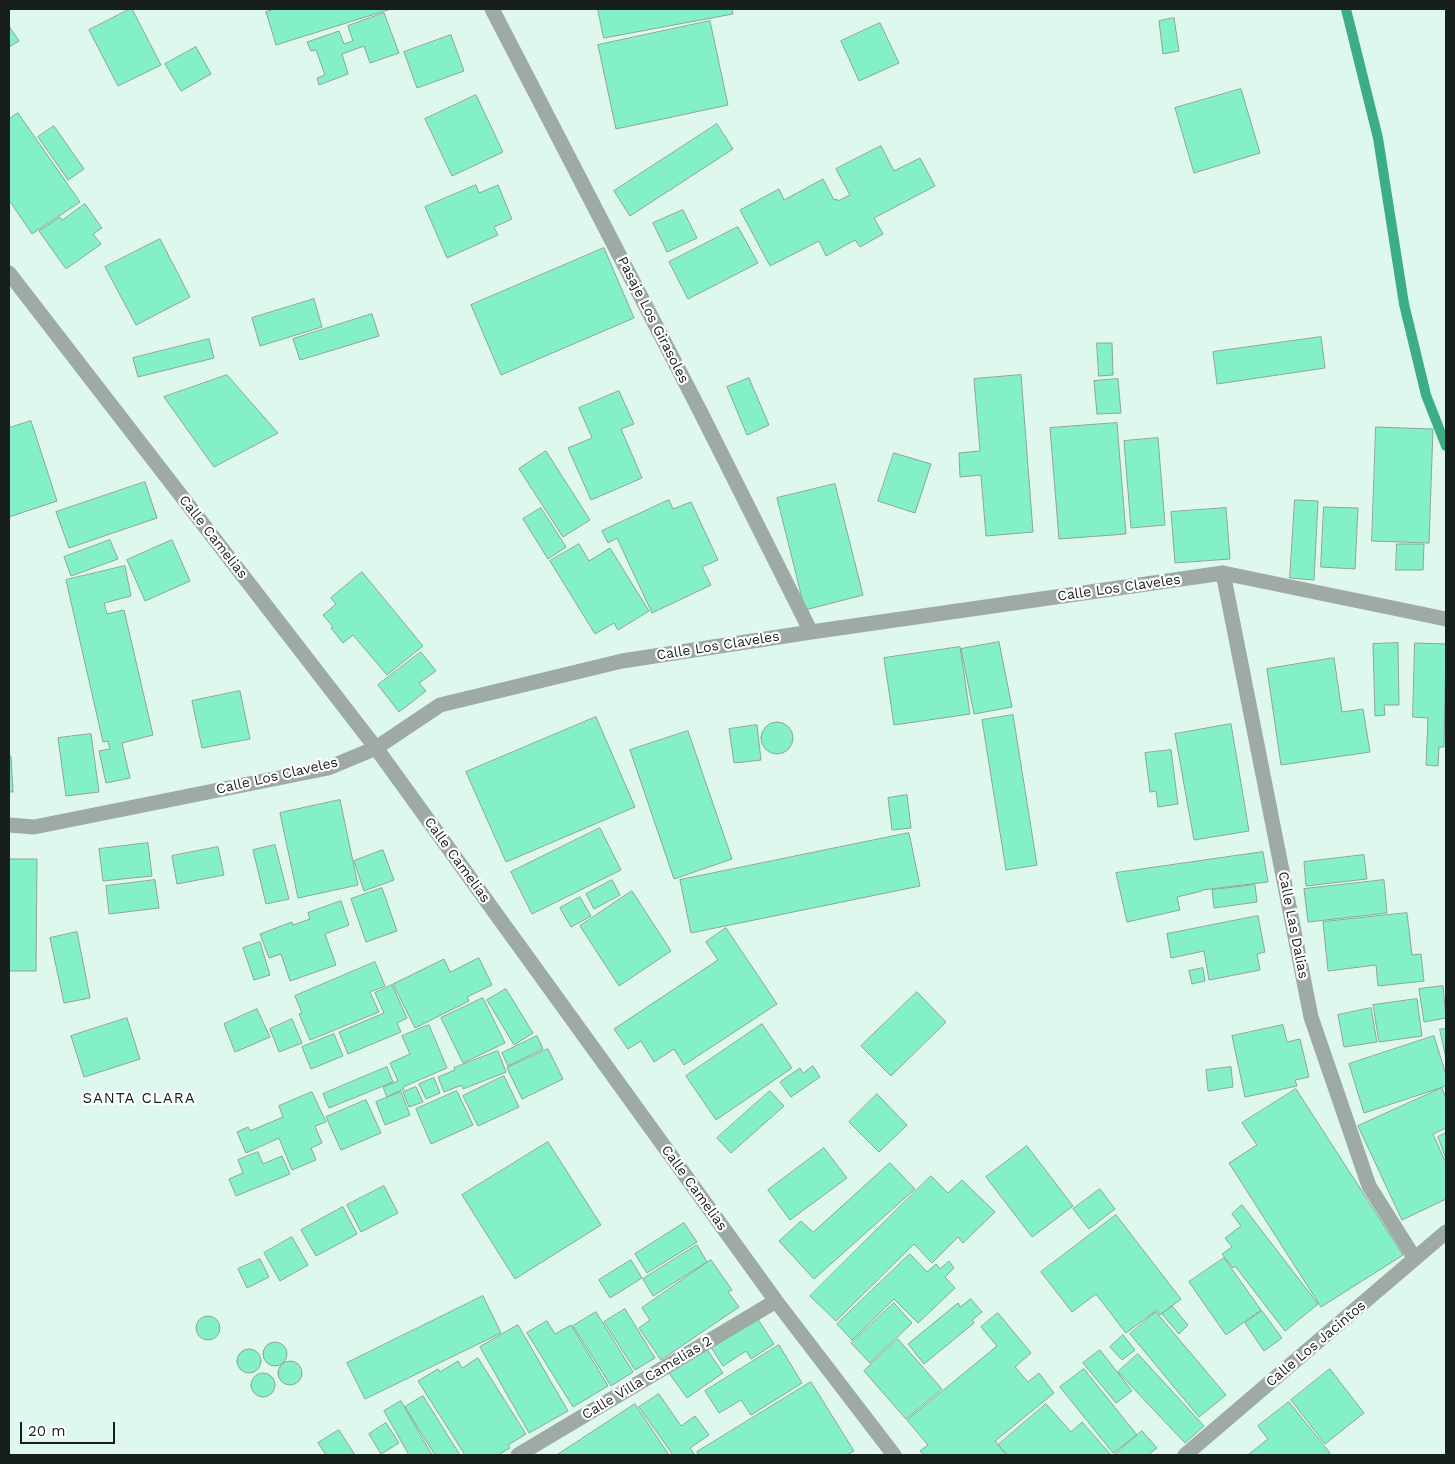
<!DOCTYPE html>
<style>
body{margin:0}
#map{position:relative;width:1455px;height:1464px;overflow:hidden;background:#def8ed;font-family:"Work Sans",sans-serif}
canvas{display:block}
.frame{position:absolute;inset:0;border:10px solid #161f1b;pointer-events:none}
.scale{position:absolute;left:20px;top:1422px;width:95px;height:22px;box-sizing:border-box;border:2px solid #161f1b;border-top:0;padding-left:6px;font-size:15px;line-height:18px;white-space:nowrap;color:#161f1b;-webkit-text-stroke:4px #fefefe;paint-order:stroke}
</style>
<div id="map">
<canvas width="1455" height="1464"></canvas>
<div class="frame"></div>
<div class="scale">20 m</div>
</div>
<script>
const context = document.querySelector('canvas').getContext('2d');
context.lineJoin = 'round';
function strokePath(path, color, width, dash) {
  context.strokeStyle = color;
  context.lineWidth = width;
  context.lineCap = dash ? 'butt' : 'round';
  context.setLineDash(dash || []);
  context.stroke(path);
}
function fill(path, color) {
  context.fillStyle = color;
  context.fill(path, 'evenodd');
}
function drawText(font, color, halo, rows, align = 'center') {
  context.font = font + ' "Work Sans",sans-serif';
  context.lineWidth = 4.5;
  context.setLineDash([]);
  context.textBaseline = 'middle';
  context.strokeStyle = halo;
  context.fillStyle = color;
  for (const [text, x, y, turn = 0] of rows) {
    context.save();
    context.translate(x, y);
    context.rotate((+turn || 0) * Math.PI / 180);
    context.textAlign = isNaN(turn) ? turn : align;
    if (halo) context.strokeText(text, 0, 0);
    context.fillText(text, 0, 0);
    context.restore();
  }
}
strokePath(new Path2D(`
 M1346,9L1378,138L1404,304L1426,395L1446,446`), '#3bad88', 10);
const building = new Path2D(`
 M130,9H132L161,65L118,86L89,30Z
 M276,9H391L276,45L266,12Z
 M598,9H732L733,14L604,38Z
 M384,13L399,53L370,63L364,46L342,54L348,74L319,85L317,78L325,75L316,50L311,51L307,42L339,31L344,44L353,41L348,26Z
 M1174,18L1179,51L1163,54L1159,21Z
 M710,21L728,105L616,129L598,45Z
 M880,23L899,63L859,81L841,41Z
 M9,26L19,41L9,47Z
 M451,35L464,71L417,88L404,52Z
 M196,47L211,74L181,91L165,64Z
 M1241,89L1260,153L1194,173L1175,108Z
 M476,95L503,152L452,176L425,119Z
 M18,113L80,202L32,234L9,200V119Z
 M717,124L733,149L630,216L614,191Z
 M54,126L84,169L68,180L38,137Z
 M881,146L894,171L920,158L935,186L874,218L883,234L860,247L855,240L826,256L819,241L770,266L740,210L779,189L784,200L823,179L834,200L837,199L838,201L850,195L836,169Z
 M476,185L479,193L498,185L512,219L494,227L498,235L447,258L425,207Z
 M85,204L102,228L93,234L101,244L66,269L39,231L60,217L62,220Z
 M683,210L697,238L667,252L653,223Z
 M738,227L758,263L688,299L669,262Z
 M160,239L190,297L136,325L105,267Z
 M604,248L634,318L501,375L471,305Z
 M314,299L322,327L260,346L252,318Z
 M372,314L379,336L300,360L293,339Z
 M1321,337L1325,368L1217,384L1213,352Z
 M209,339L214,358L138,377L133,358Z
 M1097,343H1112L1113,375L1099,376Z
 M227,375L278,433L214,467L164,397Z
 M1021,375L1033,532L986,536L981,475L960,477L959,453L980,451L974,379Z
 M749,378L769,425L747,435L727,387Z
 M1118,379L1121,413L1097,414L1094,381Z
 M619,391L634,424L621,429L642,478L591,500L568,448L592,438L579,408Z
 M31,421L57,501L9,517V428Z
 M1117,423L1126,534L1059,539L1050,428Z
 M1376,427L1433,429L1429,543L1372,541Z
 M1158,438L1165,525L1131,528L1124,441Z
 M546,451L590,520L563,537L519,469Z
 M894,453L931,464L915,513L878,501Z
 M145,482L157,518L69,548L56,512Z
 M835,484L863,595L805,610L777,498Z
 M669,500L673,509L691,502L718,560L702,567L711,585L652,613L617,538L608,543L602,531Z
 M1295,500L1318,501L1314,580L1290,578Z
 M1324,507L1358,508L1355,569L1321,567Z
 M541,508L566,547L548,559L523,519Z
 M1226,508L1230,559L1175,563L1171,512Z
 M110,540L118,559L71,576L64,557Z
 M172,540L190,581L145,601L127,560Z
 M579,544L589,561L610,548L649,611L618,630L614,623L595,634L550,561Z
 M1397,544H1424L1423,570H1396Z
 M125,566L131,596L104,603L107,614L124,610L153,735L122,743L130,778L106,783L99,751L110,749L108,741L103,742L66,580Z
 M362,572L423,646L387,675L353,635L343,643L331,628L333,627L323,615L336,604L331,598Z
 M999,642L1012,707L974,714L961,649Z
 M1398,643L1399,705H1384L1385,715L1375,716L1373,644Z
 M1415,643L1446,644L1444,747H1439L1438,766L1426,765L1428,718L1413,717Z
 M960,647L970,714L894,725L884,658Z
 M421,652L436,671L419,683L426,691L399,712L378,685Z
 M1334,658L1342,712L1363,709L1370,752L1281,765L1267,669Z
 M240,691L250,739L202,748L192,701Z
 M1013,715L1037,865L1006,870L982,720Z
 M596,717L635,807L506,862L466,772Z
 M761 738a16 16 0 1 1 32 0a16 16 0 1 1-32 0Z
 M1231,724L1249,831L1194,840L1175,734Z
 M757,725L761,760L734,763L729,729Z
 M688,731L732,859L674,879L630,750Z
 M91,734L99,792L66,796L58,738Z
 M1171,750L1178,804L1158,807L1156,791L1150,792L1145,753Z
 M9,756H11L13,792H9Z
 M907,795L911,828L892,830L888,798Z
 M340,800L358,885L298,898L280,813Z
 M600,828L621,870L532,914L511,872Z
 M909,833L920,886L691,933L680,880Z
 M148,843L152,876L103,881L99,849Z
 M275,845L289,899L266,904L253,850Z
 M218,847L224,875L177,884L172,856Z
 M383,850L394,880L364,891L354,861Z
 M1263,852L1268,882L1202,890V891L1177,897L1180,910L1127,922L1116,873Z
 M1364,855L1367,879L1306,886L1304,862Z
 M9,859H37L36,971H9Z
 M155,880L159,908L109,914L106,886Z
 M612,880L620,895L594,909L586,894Z
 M1384,880L1387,913L1308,922L1304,889Z
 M1255,885L1257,902L1214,908L1212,890Z
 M382,888L397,931L366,942L351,899Z
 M632,891L671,951L619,986L580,926Z
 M580,897L591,916L571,927L560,908Z
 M341,901L349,925L325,934L336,965L290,981L281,954L269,958L260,934L292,922L293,925L310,919L308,913Z
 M1407,913L1412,955L1421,954L1424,981L1378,986L1376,965L1328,971L1323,922Z
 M1258,916L1265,952L1257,954L1260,970L1209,980L1204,951L1171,958L1167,934Z
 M726,928L777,1004L684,1065L674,1049L654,1062L641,1041L628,1049L614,1029L718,960L706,942Z
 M77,932L90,998L64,1003L50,938Z
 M260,942L270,975L254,980L243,948Z
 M479,958L492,985L467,997L469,1001L415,1028L393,984L444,959L450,972Z
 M375,962L385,986L370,992L379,1012L310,1040L299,1014L302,1013L295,996Z
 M1203,968L1205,981L1192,984L1189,971Z
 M392,985L407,1018L397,1023L401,1032L348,1054L339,1032L384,1013L375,993Z
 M1443,986L1446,1018L1424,1022L1419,989Z
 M506,989L533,1033L514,1045L487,1000Z
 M917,992L946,1022L891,1076L861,1046Z
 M483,998L505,1043L463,1063L441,1018Z
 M1417,999L1422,1036L1379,1042L1373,1005Z
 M1371,1008L1377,1042L1344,1047L1338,1015Z
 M257,1009L270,1037L235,1052L224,1024Z
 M127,1018L140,1059L84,1077L71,1036Z
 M292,1019L302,1043L279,1052L270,1029Z
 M762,1024L792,1068L716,1120L686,1076Z
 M429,1025L447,1068L403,1087L404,1089L387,1097L383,1087L398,1081L390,1063L410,1054L402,1036Z
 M1283,1025L1287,1042L1300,1039L1309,1077L1295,1080L1297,1086L1245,1097L1232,1036Z
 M1440,1029H1446V1058Z
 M334,1034L343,1056L311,1069L302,1047Z
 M537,1036L543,1049L508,1066L502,1053Z
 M1434,1036L1446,1075V1086L1364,1113L1349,1064Z
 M548,1049L563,1079L522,1099L507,1068Z
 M498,1051L506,1072L463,1089L462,1085L444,1092L438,1077L455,1070L454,1068Z
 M813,1066L820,1077L791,1097L780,1082L800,1068L803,1073Z
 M387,1067L393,1082L329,1108L323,1094Z
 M1231,1067L1233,1087L1208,1091L1206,1070Z
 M504,1076L519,1107L478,1126L463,1096Z
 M434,1078L440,1093L426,1099L419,1084Z
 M416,1087L423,1102L409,1107L403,1092Z
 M1442,1088L1446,1098V1128L1433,1134L1445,1161L1446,1160V1199L1402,1220L1358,1126Z
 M1296,1089L1403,1255L1321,1307L1229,1163L1257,1145L1242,1123Z
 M457,1091L473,1125L431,1144L416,1109Z
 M770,1091L784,1106L731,1153L717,1138Z
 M312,1092L326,1122L315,1126L322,1143L311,1148L316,1160L292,1170L279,1138L246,1153L237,1132L248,1127L250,1131L283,1117L279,1106Z
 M401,1092L410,1115L385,1125L376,1102Z
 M877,1094L907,1125L879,1152L849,1122Z
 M366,1100L381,1133L341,1150L326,1117Z
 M1446,1133V1159L1438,1137Z
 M548,1142L601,1225L515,1279L462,1195Z
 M1027,1146L1073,1206L1032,1237L986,1177Z
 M824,1148L847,1178L790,1220L768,1190Z
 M258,1152L263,1164L282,1156L290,1174L236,1196L229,1179L243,1173L238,1160Z
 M890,1163L915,1189L814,1279L779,1241L801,1221L813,1232Z
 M931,1176L948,1193L962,1180L995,1212L963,1243L958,1237L932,1263L914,1244L836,1321L810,1296Z
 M384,1186L398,1213L361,1232L347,1205Z
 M1100,1189L1115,1209L1089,1229L1073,1209Z
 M1242,1205L1318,1304L1285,1331L1235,1266L1233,1268L1222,1254L1232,1247L1225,1238L1241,1226L1232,1214Z
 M343,1207L357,1234L316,1256L301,1230Z
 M1116,1215L1181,1299L1160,1315L1157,1310L1126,1333L1096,1294L1072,1312L1041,1272Z
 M684,1223L697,1242L647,1273L635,1254Z
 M292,1237L308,1265L280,1281L264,1253Z
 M697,1245L707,1262L653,1296L643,1279Z
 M910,1254L927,1272L936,1264L940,1269L949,1261L954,1268L945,1277L955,1288L918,1323L894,1299L852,1340L837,1324Z
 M1224,1258L1261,1310L1226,1335L1189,1282Z
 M260,1259L269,1277L247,1288L238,1269Z
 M631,1260L642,1278L610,1298L599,1280Z
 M711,1260L732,1290L728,1292L739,1307L661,1360L639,1328L650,1320L642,1308Z
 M483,1296L501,1333L365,1399L347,1363Z
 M971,1299L982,1312L972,1320L974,1323L924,1364L908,1344L958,1303L960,1307Z
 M894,1303L912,1323L870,1363L851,1343Z
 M1172,1306L1188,1325L1179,1334L1162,1314Z
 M625,1309L655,1358L635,1370L604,1322Z
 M1262,1311L1282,1338L1264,1351L1245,1323Z
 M596,1312L633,1372L611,1386L573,1326Z
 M1156,1312L1226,1395L1199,1417L1130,1334Z
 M998,1313L1031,1353L1015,1367L1028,1382L1039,1373L1054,1393L995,1441L1007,1455H924L920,1451L928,1445L907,1420L997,1346L981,1327Z
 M196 1328a12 12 0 1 1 24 0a12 12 0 1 1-24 0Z
 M757,1318L774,1344L751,1359L746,1351L723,1366L711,1347Z
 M547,1321L555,1334L571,1325L608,1386L573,1407L527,1333Z
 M518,1325L568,1411L529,1433L480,1347Z
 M1123,1335L1135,1350L1122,1360L1110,1347Z
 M898,1339L942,1389L906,1419L864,1371Z
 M263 1354a12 12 0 1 1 24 0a12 12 0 1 1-24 0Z
 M779,1345L802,1383L751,1415L741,1400L719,1413L705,1391Z
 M706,1348L723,1373L687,1398L669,1373Z
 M237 1361a12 12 0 1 1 24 0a12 12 0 1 1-24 0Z
 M1100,1350L1132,1391L1116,1403L1083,1363Z
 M1138,1354L1204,1426L1185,1443L1118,1372Z
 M478,1358L526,1434L508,1445L510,1448L498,1455H465L418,1381L438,1369L440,1372L458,1361L462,1368Z
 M278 1373a12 12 0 1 1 24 0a12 12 0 1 1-24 0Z
 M1084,1369L1137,1435L1113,1453L1060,1387Z
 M1330,1369L1364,1413L1325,1444L1291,1400Z
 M251 1385a12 12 0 1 1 24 0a12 12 0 1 1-24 0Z
 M811,1382L854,1451L847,1455H699L697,1452Z
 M659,1394L681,1426L695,1416L709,1435L690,1448L695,1455H673L639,1407Z
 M423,1396L460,1455H435L405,1407Z
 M401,1401L432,1455H409L384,1411Z
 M1289,1402L1330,1453L1327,1455H1248L1268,1439L1258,1426Z
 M635,1404L669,1455H557Z
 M1046,1404L1071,1432L1082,1422L1111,1455H1007L998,1445Z
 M386,1423L399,1443L381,1454L369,1434Z
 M339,1430L355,1455H326L318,1443Z
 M1142,1431L1157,1448L1148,1455H1114Z`);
fill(building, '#84f0c8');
strokePath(building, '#8ca59a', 1);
strokePath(new Path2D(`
 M492,9L700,411L811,632
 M9,273L376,748L776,1301L894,1455
 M1223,573L1311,1017L1369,1186L1415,1259
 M9,825L34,827L328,768L376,748L440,705L622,661L811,632L1223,573L1446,619
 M518,1455L776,1301
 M1185,1455L1446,1232`), '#9faaa5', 15);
drawText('14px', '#161f1b', '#fefefe', [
 ["Pasaje Los Girasoles",653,320,63],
 ["Calle Camelias",213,537,52],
 ["Calle Los Claveles",1119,588,-8],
 ["Calle Los Claveles",718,646,-9],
 ["Calle Los Claveles",277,776,-13],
 ["Calle Camelias",457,860,54],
 ["Calle Las Dalias",1293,925,79],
 ["Calle Camelias",694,1188,54],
 ["Calle Los Jacintos",1316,1344,-40],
 ["Calle Villa Camelias 2",647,1378,-31]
]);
context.letterSpacing = '1px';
drawText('15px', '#161f1b', '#fefefe', [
 ["SANTA CLARA",139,1099]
]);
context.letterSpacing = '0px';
</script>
